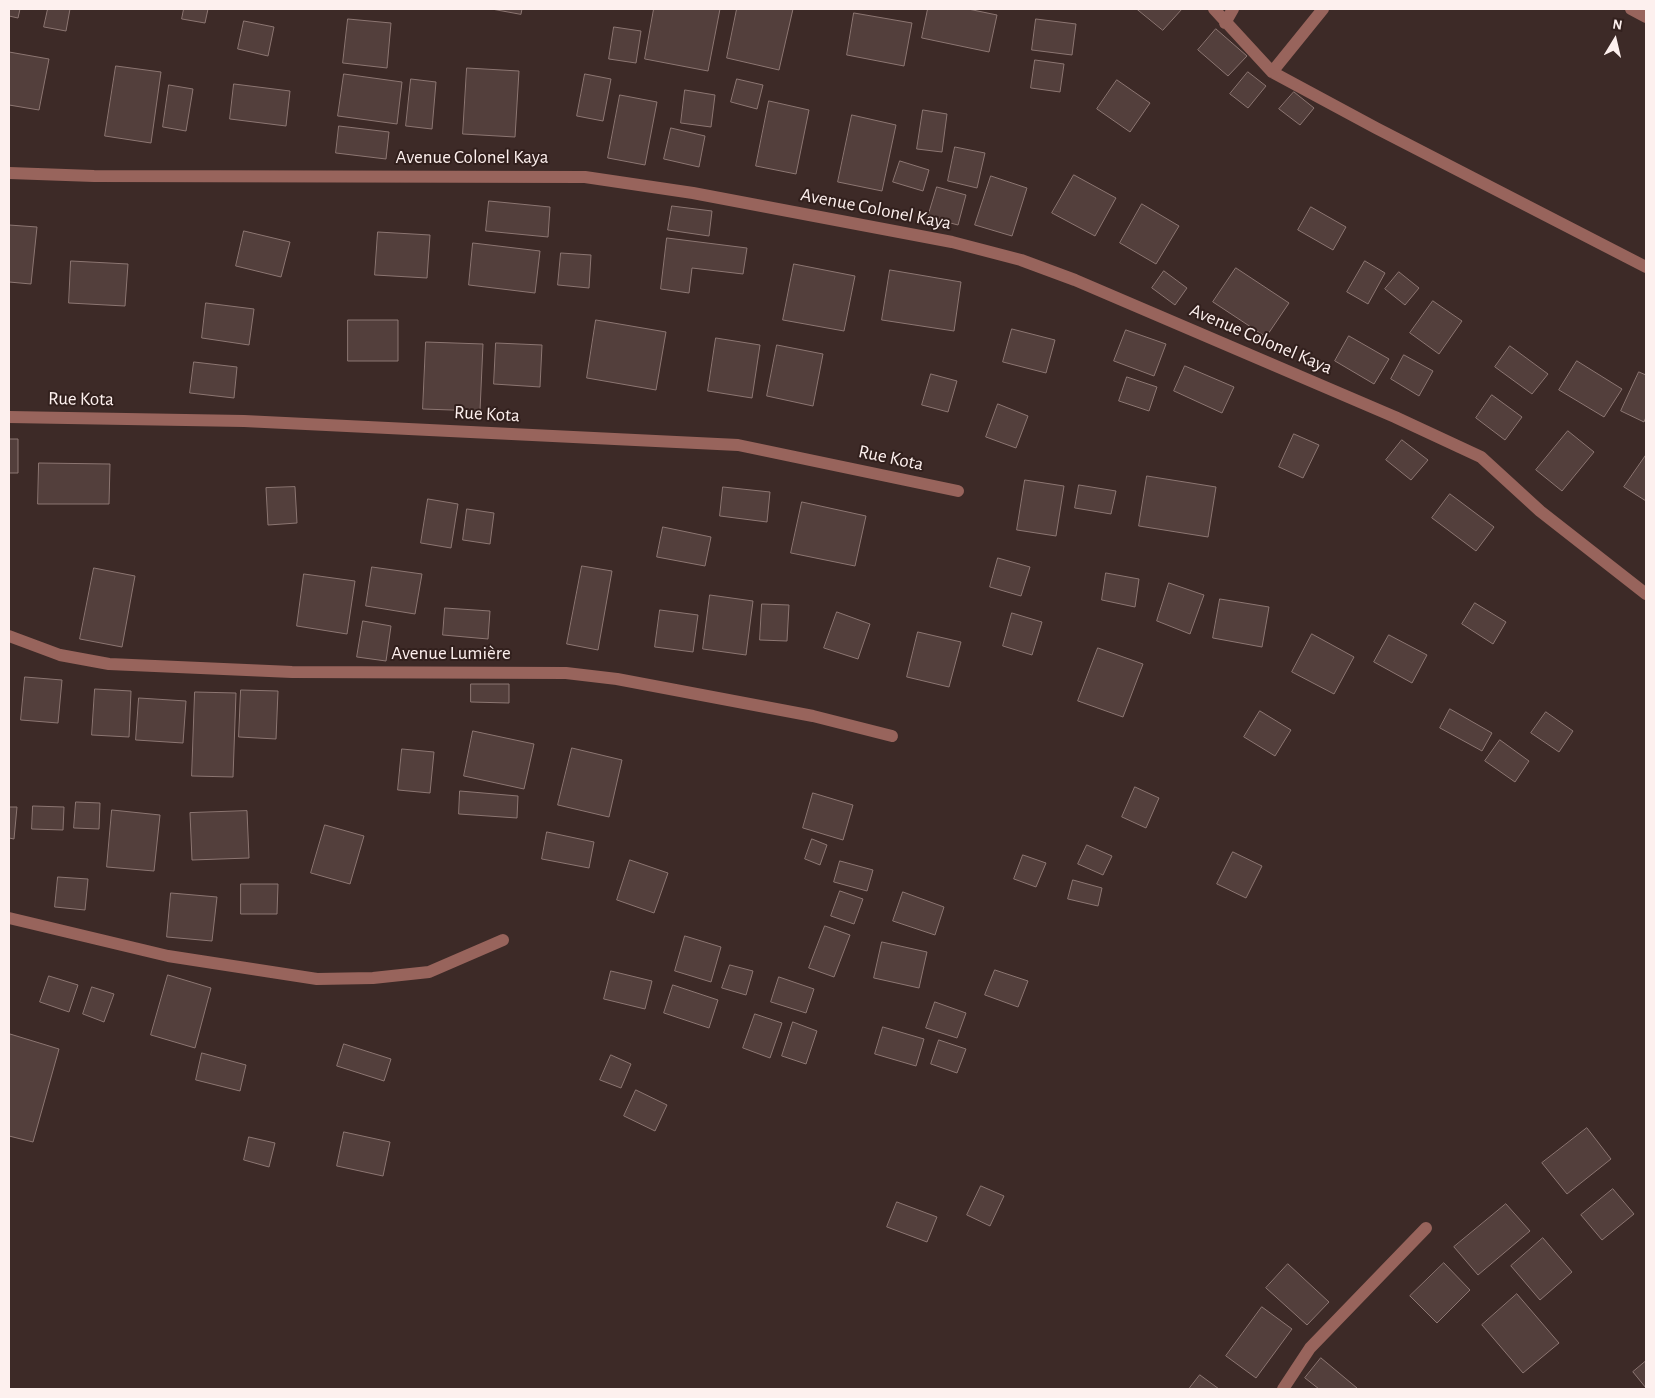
<!DOCTYPE html>
<meta charset="utf-8">
<style>
body{margin:0}
#map{position:relative;width:1655px;height:1398px;overflow:hidden;background:#3d2a27;font-family:"Alegreya Sans",sans-serif}
canvas{display:block}
.frame{position:absolute;inset:0;border:10px solid #fdf0ee;pointer-events:none}
.north{position:absolute;left:1590px;top:15px;width:50px;height:50px;-webkit-text-stroke:4px #32201d;paint-order:stroke;rotate:9deg;font-size:14px;font-weight:700;line-height:20px;text-align:center;color:#fdf0ee}
.north::after{content:'';display:block;margin:auto;width:18px;height:22px;background:#fdf0ee;clip-path:polygon(50% 0,100% 100%,50% 72%,0 100%)}
</style>
<div id="map">
<canvas width="1655" height="1398"></canvas>
<div class="frame"></div>
<div class="north">N</div>
</div>
<script>
const context = document.querySelector('canvas').getContext('2d');
context.lineJoin = 'round';
function fill(path, color) {
  context.fillStyle = color;
  context.fill(path, 'evenodd');
}
function strokePath(path, color, width, dash) {
  context.strokeStyle = color;
  context.lineWidth = width;
  context.lineCap = dash ? 'butt' : 'round';
  context.setLineDash(dash || []);
  context.stroke(path);
}
function drawText(font, color, halo, rows, align = 'center') {
  context.font = font + ' "Alegreya Sans",sans-serif';
  context.lineWidth = 4;
  context.setLineDash([]);
  context.textBaseline = 'middle';
  context.strokeStyle = halo;
  context.fillStyle = color;
  for (const [text, x, y, turn = 0] of rows) {
    context.save();
    context.translate(x, y);
    context.rotate((+turn || 0) * Math.PI / 180);
    context.textAlign = isNaN(turn) ? turn : align;
    if (halo) context.strokeText(text, 0, 0);
    context.fillText(text, 0, 0);
    context.restore();
  }
}
const building = new Path2D(`
 M9,9H20L18,18L9,16Z
 M48,9H70L66,31L44,27Z
 M184,9H208L205,23L182,19Z
 M492,9H522L521,14Z
 M654,9H720L708,71L645,59Z
 M737,9H793L779,70L727,58Z
 M928,9H968L997,15L989,52L922,38Z
 M1137,9H1182L1163,30Z
 M854,13L912,23L904,66L847,55Z
 M348,19L391,23L387,68L343,63Z
 M1036,19L1076,24L1072,55L1032,50Z
 M244,21L274,27L268,56L238,49Z
 M614,27L641,31L636,63L609,59Z
 M1216,29L1247,56L1228,76L1198,50Z
 M9,52L49,59L39,110L9,105Z
 M1035,60L1064,64L1060,92L1031,88Z
 M116,66L161,72L151,143L105,136Z
 M467,68L519,71L515,137L463,134Z
 M1248,72L1266,86L1248,108L1230,94Z
 M344,74L402,82L397,124L338,116Z
 M585,74L611,79L603,121L577,116Z
 M411,79L436,82L432,129L406,126Z
 M737,79L763,85L757,109L731,102Z
 M1117,80L1150,103L1130,132L1097,109Z
 M234,84L290,91L286,126L230,119Z
 M169,85L193,89L186,131L163,127Z
 M685,90L715,95L711,127L681,123Z
 M1294,92L1314,108L1300,125L1279,109Z
 M620,95L657,102L645,165L608,158Z
 M769,101L809,110L796,174L756,166Z
 M923,110L947,114L942,152L917,149Z
 M852,115L896,125L882,191L838,182Z
 M339,126L389,132L386,159L336,153Z
 M671,128L705,136L699,167L664,159Z
 M955,147L985,153L977,188L948,181Z
 M900,161L929,170L923,191L893,182Z
 M1074,175L1116,198L1095,236L1052,213Z
 M991,176L1027,188L1012,236L975,225Z
 M937,187L966,195L958,225L928,217Z
 M489,201L550,207L548,237L486,231Z
 M1142,204L1179,226L1156,264L1120,243Z
 M672,206L712,211L709,236L668,230Z
 M1311,207L1346,227L1333,250L1298,230Z
 M9,225L37,227L31,284L9,282Z
 M244,231L290,242L281,277L236,266Z
 M378,232L430,235L427,278L375,275Z
 M667,238L747,248L743,274L692,268L689,293L661,289Z
 M473,243L540,251L535,293L469,285Z
 M561,253L591,255L589,288L558,285Z
 M71,261L128,264L125,306L69,303Z
 M1365,261L1385,273L1368,304L1347,292Z
 M794,264L855,276L844,331L783,320Z
 M1236,268L1289,303L1266,337L1213,302Z
 M890,270L961,282L954,331L882,320Z
 M1164,271L1187,288L1175,305L1152,288Z
 M1399,272L1419,288L1405,305L1385,289Z
 M1433,301L1462,321L1439,354L1410,333Z
 M206,303L254,309L249,345L202,338Z
 M348,320H398V361H348Z
 M596,320L666,332L656,390L587,378Z
 M1012,329L1055,340L1046,373L1003,362Z
 M1126,330L1166,344L1154,376L1114,361Z
 M1349,336L1389,359L1374,384L1335,361Z
 M716,338L760,345L752,398L708,391Z
 M426,342L483,344L480,411L423,409Z
 M496,343L542,345L540,387L494,384Z
 M777,345L823,354L813,406L767,396Z
 M1510,346L1548,374L1532,394L1495,367Z
 M1404,355L1433,371L1419,396L1391,379Z
 M1577,361L1622,389L1604,417L1559,390Z
 M194,362L237,367L234,398L190,393Z
 M1185,366L1234,387L1222,413L1174,391Z
 M1639,372L1646,375V417L1644,422L1621,411Z
 M931,374L957,381L948,412L922,405Z
 M1127,377L1157,387L1149,411L1119,401Z
 M1492,395L1522,417L1505,440L1476,418Z
 M998,404L1028,416L1016,448L986,437Z
 M1568,431L1594,452L1562,491L1536,470Z
 M1294,434L1319,445L1303,478L1279,467Z
 M9,439H18V473H9Z
 M1402,440L1428,460L1411,480L1386,460Z
 M1646,455V501L1624,487Z
 M39,463L110,464L109,504H38Z
 M1147,476L1216,487L1208,537L1139,526Z
 M1025,480L1064,486L1056,536L1017,530Z
 M1079,485L1116,491L1111,514L1075,508Z
 M295,487L297,523L268,525L266,488Z
 M723,487L770,492L767,522L720,516Z
 M1450,494L1494,527L1476,551L1432,518Z
 M428,499L458,504L451,548L421,543Z
 M802,502L866,516L855,566L791,553Z
 M467,509L494,513L490,544L463,540Z
 M663,527L711,537L705,566L657,557Z
 M998,558L1030,567L1021,596L990,587Z
 M582,566L612,571L598,650L567,644Z
 M372,567L422,574L415,614L366,606Z
 M94,568L135,576L122,647L80,639Z
 M1106,573L1139,579L1135,607L1102,600Z
 M304,574L355,581L347,634L297,626Z
 M1169,583L1204,595L1190,634L1157,621Z
 M710,595L753,601L746,655L703,649Z
 M1220,599L1269,607L1262,647L1213,638Z
 M1475,603L1506,622L1493,644L1462,624Z
 M762,604L789,605L787,641L760,640Z
 M445,608L490,611L488,639L443,635Z
 M660,610L698,615L693,652L655,647Z
 M837,612L870,624L858,659L824,648Z
 M1012,613L1042,622L1032,655L1003,646Z
 M363,621L391,626L386,661L357,657Z
 M918,632L961,642L949,687L907,677Z
 M1312,634L1354,657L1334,694L1292,672Z
 M1389,635L1427,655L1412,683L1374,662Z
 M1098,648L1143,664L1123,717L1078,701Z
 M25,677L62,680L58,723L21,720Z
 M471,684H509V703L471,702Z
 M95,689L131,691L129,737L92,735Z
 M241,690L278,691L276,739L239,737Z
 M195,692L236,693L233,777L192,776Z
 M139,698L186,701L183,743L136,740Z
 M1450,709L1492,733L1482,751L1440,728Z
 M1260,711L1291,730L1275,756L1244,737Z
 M1546,712L1573,731L1559,752L1531,733Z
 M473,731L534,744L524,789L464,776Z
 M1500,740L1529,761L1515,782L1485,761Z
 M572,748L622,760L609,817L558,805Z
 M402,749L434,752L430,793L398,790Z
 M1135,787L1159,798L1146,828L1122,817Z
 M460,791L518,796L517,818L459,814Z
 M813,793L853,805L843,840L803,828Z
 M76,802L100,803L99,829L74,828Z
 M33,806L64,807L63,830L32,829Z
 M9,807H17L14,839L9,838Z
 M112,810L160,815L154,871L107,867Z
 M247,811L249,858L192,860L190,813Z
 M325,825L364,836L350,884L311,873Z
 M547,832L594,842L589,868L542,859Z
 M812,839L827,845L820,865L805,859Z
 M1087,845L1112,856L1103,875L1078,864Z
 M1233,852L1262,866L1246,898L1217,884Z
 M1023,855L1046,863L1036,887L1014,879Z
 M630,860L668,873L654,913L617,900Z
 M840,861L873,870L867,891L834,882Z
 M58,877L88,879L85,910L55,907Z
 M1073,880L1102,888L1098,906L1068,899Z
 M241,884H278L277,914H241Z
 M840,891L863,899L854,924L831,916Z
 M903,892L944,907L935,935L893,921Z
 M171,893L217,897L212,941L167,937Z
 M825,926L850,935L834,977L809,968Z
 M685,936L721,947L711,982L675,971Z
 M882,942L927,952L919,988L874,978Z
 M730,965L753,971L746,995L722,988Z
 M995,970L1028,981L1018,1007L985,995Z
 M611,971L652,981L645,1009L604,999Z
 M168,975L211,988L195,1048L151,1035Z
 M49,976L78,985L69,1012L40,1002Z
 M779,977L814,989L806,1013L771,1002Z
 M673,985L718,1000L709,1028L664,1013Z
 M92,987L114,994L104,1022L83,1014Z
 M935,1002L966,1013L957,1038L926,1028Z
 M755,1014L782,1023L770,1058L743,1048Z
 M793,1022L817,1031L806,1064L782,1056Z
 M883,1027L924,1039L916,1066L875,1054Z
 M10,1034L59,1049L33,1142L9,1136Z
 M939,1040L966,1049L957,1073L931,1064Z
 M344,1044L391,1059L384,1081L337,1066Z
 M202,1053L246,1065L240,1091L196,1080Z
 M611,1055L631,1064L621,1088L600,1080Z
 M636,1090L667,1105L655,1131L624,1116Z
 M1587,1128L1611,1159L1567,1194L1542,1163Z
 M344,1132L390,1142L383,1176L337,1166Z
 M249,1137L275,1143L269,1167L244,1160Z
 M981,1186L1004,1196L990,1226L967,1215Z
 M1613,1189L1634,1214L1602,1240L1581,1215Z
 M897,1202L937,1217L927,1242L887,1227Z
 M1506,1204L1530,1231L1478,1275L1454,1247Z
 M1543,1238L1572,1272L1540,1300L1511,1266Z
 M1444,1263L1470,1290L1437,1323L1410,1296Z
 M1288,1264L1329,1302L1307,1325L1266,1288Z
 M1517,1294L1559,1343L1523,1373L1482,1325Z
 M1262,1307L1292,1329L1256,1378L1226,1356Z
 M1321,1358L1357,1388L1356,1389H1319L1305,1378Z
 M1646,1361V1388L1633,1372Z
 M1200,1375L1219,1389H1189Z`);
fill(building, '#533f3c');
strokePath(building, '#8c7672', 1);
strokePath(new Path2D(`
 M1214,9L1272,72L1376,128L1646,267
 M1631,9L1646,17
 M1225,23L1233,9
 M1272,72L1323,9
 M9,173L94,176L585,177L693,193L952,242L1021,260L1075,280L1395,417L1481,457L1540,511L1646,594
 M9,417L244,421L738,445L958,491
 M9,636L60,655L109,664L292,672L566,673L617,679L813,716L892,736
 M9,918L168,956L317,979L373,978L429,972L503,940
 M1283,1389L1310,1348L1426,1228`), '#98645c', 12);
drawText('19px', '#fdf0ee', '#32201d', [
 ["Avenue Colonel Kaya",472,157],
 ["Avenue Colonel Kaya",876,209,11],
 ["Avenue Colonel Kaya",1261,339,23],
 ["Rue Kota",81,399,1],
 ["Rue Kota",487,414,3],
 ["Rue Kota",891,458,12],
 ["Avenue Lumière",451,653]
]);
</script>
